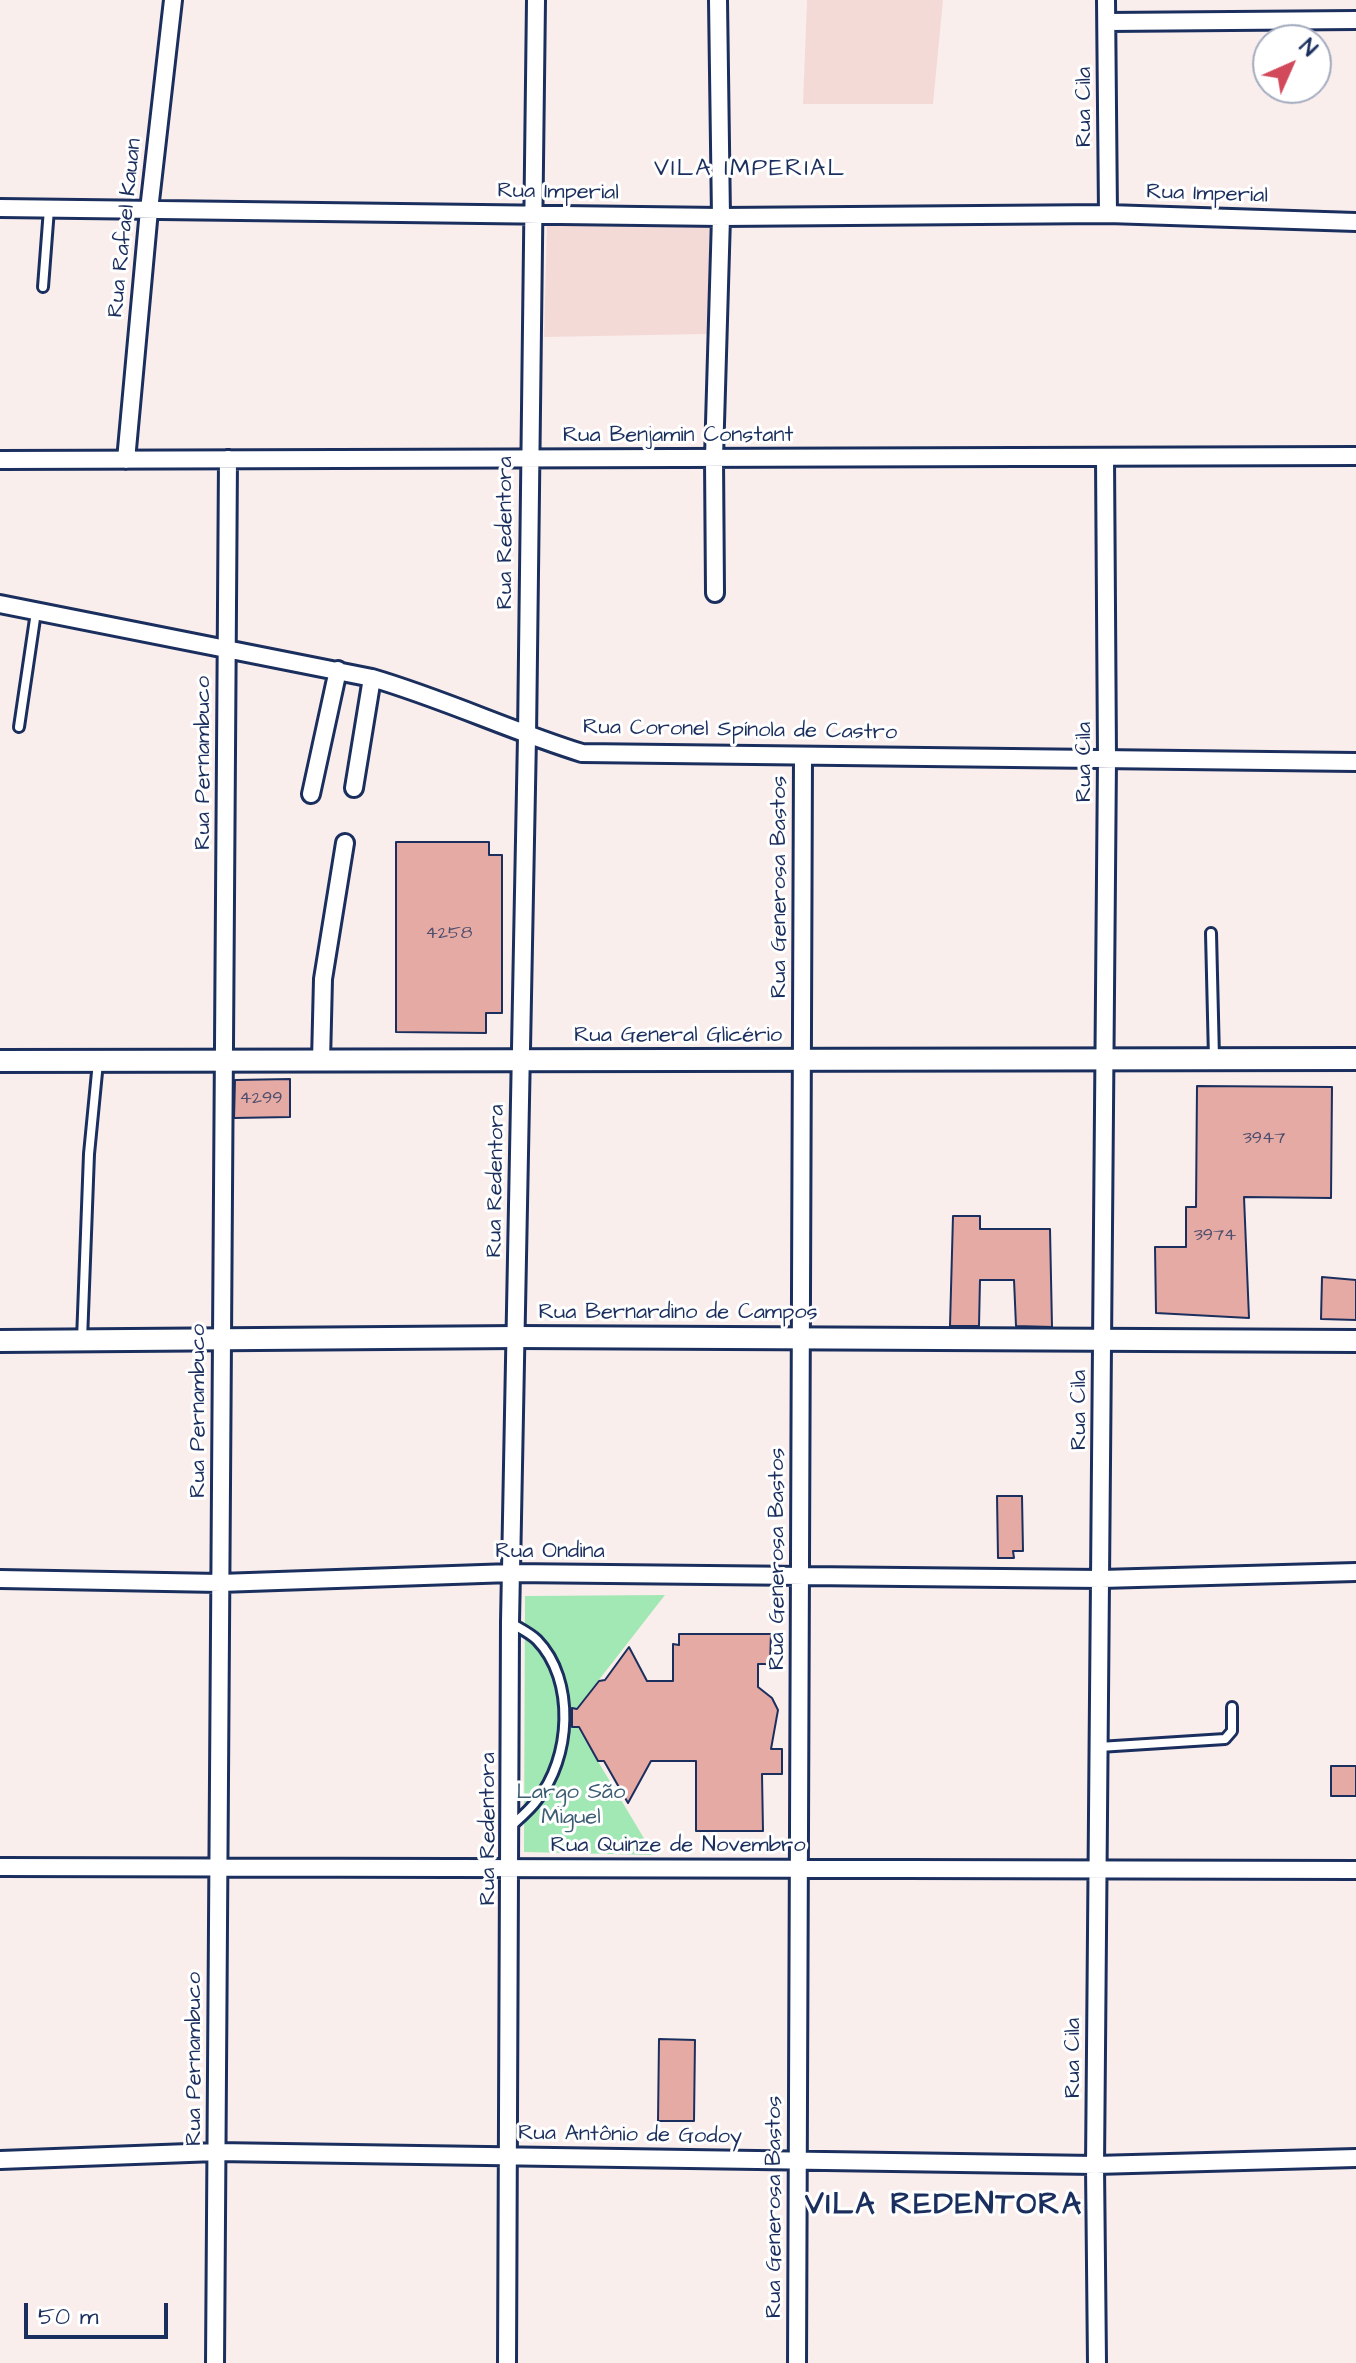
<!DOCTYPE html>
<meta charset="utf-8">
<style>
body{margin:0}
#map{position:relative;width:1356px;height:2363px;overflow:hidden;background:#faeeed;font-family:"Architects Daughter",sans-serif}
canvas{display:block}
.north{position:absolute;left:1252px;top:24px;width:80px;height:80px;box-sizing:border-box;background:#fff;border:2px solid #a4acbf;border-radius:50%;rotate:45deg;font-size:22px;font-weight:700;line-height:32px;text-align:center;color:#1b2f5e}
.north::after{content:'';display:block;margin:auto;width:28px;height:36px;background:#d1495b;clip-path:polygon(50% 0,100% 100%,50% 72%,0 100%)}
.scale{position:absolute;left:24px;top:2303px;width:144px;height:36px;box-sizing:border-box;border:4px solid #1b2f5e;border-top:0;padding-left:10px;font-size:24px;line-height:28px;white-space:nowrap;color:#1b2f5e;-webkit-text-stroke:6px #fff;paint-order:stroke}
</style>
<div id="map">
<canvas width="1356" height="2363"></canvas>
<div class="north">N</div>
<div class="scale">50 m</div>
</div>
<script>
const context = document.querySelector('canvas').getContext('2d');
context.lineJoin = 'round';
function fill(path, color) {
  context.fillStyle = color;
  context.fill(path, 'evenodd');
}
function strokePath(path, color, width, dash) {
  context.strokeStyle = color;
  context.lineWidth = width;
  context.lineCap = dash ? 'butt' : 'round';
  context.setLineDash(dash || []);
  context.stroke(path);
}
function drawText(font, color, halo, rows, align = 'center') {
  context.font = font + ' "Architects Daughter",sans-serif';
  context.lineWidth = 6;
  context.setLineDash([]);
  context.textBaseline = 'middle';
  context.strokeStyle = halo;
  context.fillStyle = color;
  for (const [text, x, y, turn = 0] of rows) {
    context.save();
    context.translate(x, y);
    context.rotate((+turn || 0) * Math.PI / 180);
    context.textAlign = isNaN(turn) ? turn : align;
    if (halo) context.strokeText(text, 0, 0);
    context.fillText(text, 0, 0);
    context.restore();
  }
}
fill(new Path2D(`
 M807,0H943L933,104H803Z
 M547,223L710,226L707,334L544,337Z`), '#f4dad7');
fill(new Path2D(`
 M665,1595L577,1708H572L571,1726L578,1728L654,1855L524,1852L525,1596Z`), '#a2e8b5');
const building = new Path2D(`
 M396,842H489V855H502V1013H486V1033L396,1032Z
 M290,1079V1117L234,1118L235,1080Z
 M1197,1086L1332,1087L1331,1198L1244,1197L1249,1318L1156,1313L1155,1247H1186V1207H1196Z
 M953,1216H980V1229H1050L1052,1327L1016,1326L1014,1280H980L979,1326H950Z
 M1322,1277L1356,1280V1320L1321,1319Z
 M997,1496H1022L1023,1551H1013L1014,1558H998Z
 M679,1634H771L770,1664H758V1687L772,1698L778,1710L771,1749H782V1774H762L763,1831H696V1761H651L628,1803L604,1761H598L579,1727H572V1708L577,1709L599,1681L605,1680L629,1647L647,1681H673V1644L679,1645Z
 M1331,1766H1356V1796H1331Z
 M659,2039L695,2040L694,2121H658Z`);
fill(building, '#e5aaa3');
strokePath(building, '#1b2f5e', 2);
const service = new Path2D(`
 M43,287L49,209
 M19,727L36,612
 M1211,933L1214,1058
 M82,1340L89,1154L98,1062
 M1099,1747L1225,1739L1232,1731V1707
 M511,1826C520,1818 530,1810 537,1800C571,1759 576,1680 537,1640C530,1633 519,1628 511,1623`);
const minor = new Path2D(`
 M1106,0L1108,214
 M1107,22L1356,20
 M0,208L721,217L1108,214L1356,222
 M0,460L1356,456
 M126,460L149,210L173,0
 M715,593L714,458L721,217L718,0
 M0,604L372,678C444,699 511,731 582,753L1356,762
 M354,788L372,678
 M311,794L338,670
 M321,1061L323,979L345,843
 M0,1579L220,1583L511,1573L1101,1579L1356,1572
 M0,1867L1356,1870
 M0,2160L216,2152L1095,2165L1356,2158
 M215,2363L228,459
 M507,2363L510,1622L527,736L536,0
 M797,2363L803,756
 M1097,2363L1095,2165L1107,758L1105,457`);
const tertiary = new Path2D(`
 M0,1061L1356,1059
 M0,1341L518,1337L1356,1341`);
strokePath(service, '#1b2f5e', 14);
strokePath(minor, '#1b2f5e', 22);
strokePath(tertiary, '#1b2f5e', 26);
strokePath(service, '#fff', 8);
strokePath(minor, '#fff', 16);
strokePath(tertiary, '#fff', 20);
drawText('18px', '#4e4e6f', null, [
 ["4258",449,934],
 ["4299",261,1099],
 ["3947",1264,1139],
 ["3974",1215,1236]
]);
drawText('22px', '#1b2f5e', '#fff', [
 ["Rua Cila",1085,107,-90],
 ["Rua Imperial",558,193,1],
 ["Rua Imperial",1207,195,2],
 ["Rua Rafael Kauan",126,228,-84],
 ["Rua Benjamin Constant",678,436],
 ["Rua Redentora",506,533,-90],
 ["Rua Coronel Spínola de Castro",740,731,1],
 ["Rua Cila",1085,762,-90],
 ["Rua Pernambuco",204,763,-90],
 ["Rua Generosa Bastos",780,887,-90],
 ["Rua General Glicério",678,1036],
 ["Rua Redentora",497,1181,-89],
 ["Rua Bernardino de Campos",678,1313],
 ["Rua Cila",1080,1410,-90],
 ["Rua Pernambuco",199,1411,-90],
 ["Rua Ondina",550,1552],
 ["Rua Generosa Bastos",778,1559,-90],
 ["Rua Redentora",489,1829,-90],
 ["Rua Quinze de Novembro",678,1846],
 ["Rua Cila",1074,2058,-90],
 ["Rua Pernambuco",195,2059,-90],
 ["Rua Antônio de Godoy",630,2136,1],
 ["Rua Generosa Bastos",775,2207,-90]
]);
drawText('22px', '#3d5d74', '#fff', [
 ["Largo São",571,1793],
 ["Miguel",571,1818]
]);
context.letterSpacing = '2px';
drawText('24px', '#1b2f5e', '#fff', [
 ["VILA IMPERIAL",750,170]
]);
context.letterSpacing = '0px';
context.letterSpacing = '2px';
drawText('bold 30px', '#1b2f5e', '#fff', [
 ["VILA REDENTORA",944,2207]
]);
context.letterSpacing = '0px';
</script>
